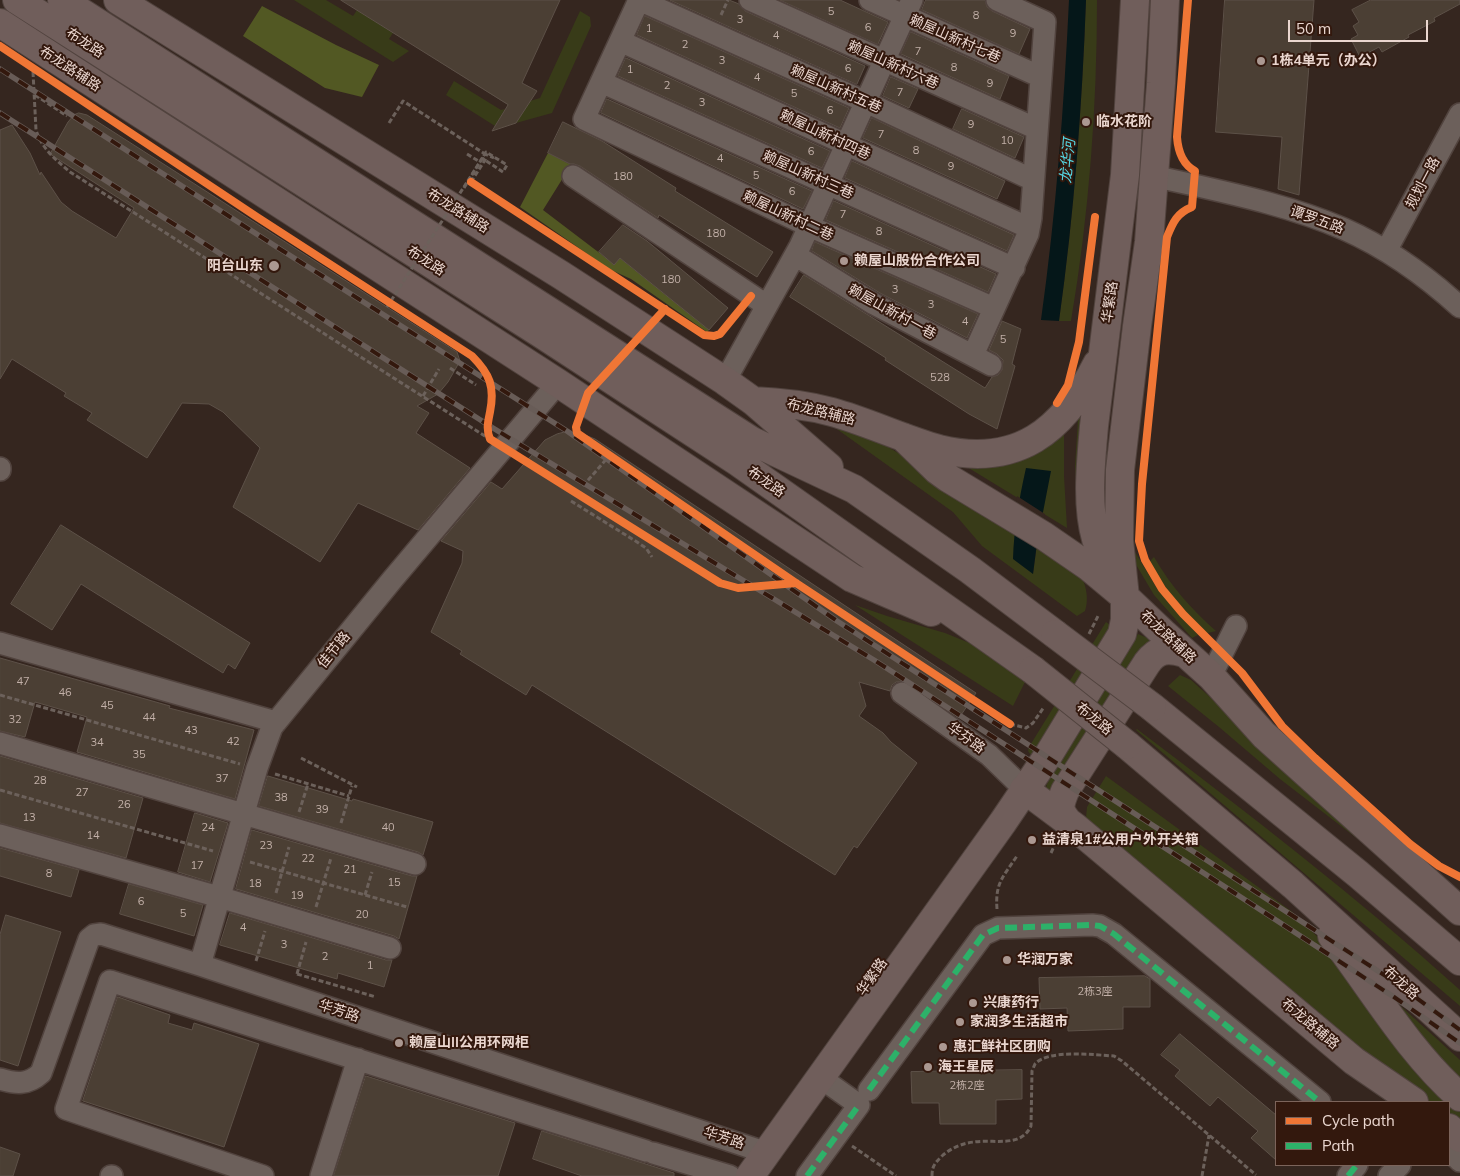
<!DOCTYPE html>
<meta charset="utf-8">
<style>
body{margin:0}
#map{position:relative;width:1460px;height:1176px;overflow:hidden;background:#35261f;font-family:Mulish,sans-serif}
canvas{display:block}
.legend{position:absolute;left:1275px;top:1101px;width:175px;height:65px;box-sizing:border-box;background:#33180d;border:1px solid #7c645b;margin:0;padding:6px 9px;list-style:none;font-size:15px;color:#ead6cf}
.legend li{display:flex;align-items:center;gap:10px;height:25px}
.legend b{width:25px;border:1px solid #7c645b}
.scale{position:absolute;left:1288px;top:20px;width:140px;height:22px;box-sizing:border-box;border:2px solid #ead6cf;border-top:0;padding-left:6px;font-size:15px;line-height:18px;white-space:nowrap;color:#ead6cf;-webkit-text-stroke:4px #33180d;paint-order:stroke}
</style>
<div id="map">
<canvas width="1460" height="1176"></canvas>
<ul class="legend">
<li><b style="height:6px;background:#f07635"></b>Cycle path</li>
<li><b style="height:6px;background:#2db169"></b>Path</li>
</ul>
<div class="scale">50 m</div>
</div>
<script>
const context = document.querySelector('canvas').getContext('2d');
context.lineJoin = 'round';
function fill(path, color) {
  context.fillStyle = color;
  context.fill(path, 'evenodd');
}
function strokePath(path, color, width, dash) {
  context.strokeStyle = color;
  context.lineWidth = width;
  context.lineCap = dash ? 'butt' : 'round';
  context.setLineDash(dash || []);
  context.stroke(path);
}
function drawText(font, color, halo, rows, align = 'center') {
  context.font = font + ' Mulish,"Noto Sans SC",sans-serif';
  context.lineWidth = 4;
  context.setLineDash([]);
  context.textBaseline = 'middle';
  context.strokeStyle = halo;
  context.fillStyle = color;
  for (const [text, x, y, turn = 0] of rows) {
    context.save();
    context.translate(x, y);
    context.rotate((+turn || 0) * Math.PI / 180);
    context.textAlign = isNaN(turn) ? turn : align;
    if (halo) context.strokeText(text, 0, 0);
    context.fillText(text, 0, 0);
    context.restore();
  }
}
fill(new Path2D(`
 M294,0H326L353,16L357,10L393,33L389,39L409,51L393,62Z
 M1086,0H1097C1097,107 1089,215 1071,321H1059C1074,214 1082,109 1086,0Z
 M580,11L590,17L591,26L552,113L516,123L530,101L540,98Z
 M454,81L501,110L505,109L495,126L446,95Z
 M1082,410L1081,531H1080L1075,466L1078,419L1075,417Z
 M827,422L859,430L905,457L1014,530L1033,574L1037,544C1048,551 1064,558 1074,567C1085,577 1090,597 1085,611L1077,616L982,546L953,512Z
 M1064,429V476L1067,528L967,467Z
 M1128,551L1135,552L1158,590L1198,635L1192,638L1154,595Z
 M1154,557C1170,585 1192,610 1216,631L1208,633L1204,631L1169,595L1151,565L1150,561Z
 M855,605L887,616L945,633L977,646L1025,682L1013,706Z
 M1106,622L1110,625V630L1034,755L1030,754L1028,751L1029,747Z
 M1138,634L1162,644L1056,789L1048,791L1046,788L1047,784Z
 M1180,675L1191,680L1460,922V924L1372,850L1280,779L1219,727L1168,686Z
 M1137,729C1248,813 1357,897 1460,990V1006L1136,730Z
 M1106,776L1291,911L1329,948L1460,1105V1128L1449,1119V1102H1425L1367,1061L1086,818L1087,807Z
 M1371,979L1460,1060V1086Z`), '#383b18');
fill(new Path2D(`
 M262,6L336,45L379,65L362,97L325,88L243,36Z
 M548,153L571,165L543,210L614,264L620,258L709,330L707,332L631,279L609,269L520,207Z`), '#525823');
fill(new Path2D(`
 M1069,0H1086C1082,108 1074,214 1059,321L1041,320C1056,213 1064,107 1069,0Z
 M1026,468L1051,471L1037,543L1033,574L1013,559C1014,528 1019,499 1026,468Z`), '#051719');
fill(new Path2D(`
 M1017,496L1045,514L1039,545L1012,529Z`), '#35261f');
const building = new Path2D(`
 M341,0H560L522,83L537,91L516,123L492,131L508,105Z
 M670,0H729L739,4L745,11L865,66L857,84Z
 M780,0H840L888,22L878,44Z
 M926,0H985L987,7L992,11L1030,29L1019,54L922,10Z
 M1225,0H1314L1299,195L1278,189L1282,137L1216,132Z
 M1371,0H1460V4L1434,18L1435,21L1408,35L1409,37L1382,52L1379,47L1360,57L1351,39L1358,35L1353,26L1359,22L1352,10Z
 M645,16L849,108L840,128L637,35Z
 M911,32L1009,76L1000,99L901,54Z
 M626,58L830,151L822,168L618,76Z
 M891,77L918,89L909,108L883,96Z
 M607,99L812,191L803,209L601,113Z
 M962,109L1024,137L1015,158L953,129Z
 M79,113L87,115L457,352L460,361L448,382L438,394L417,406L429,413L416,433L470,468L418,530L358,503L320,562L233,507L260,448L223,412L209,404L182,403L147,458L87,420L92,413L64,396L66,393L12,359L0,379V130L12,125L30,153L40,175L41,172L61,202L72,211L116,238L134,208L50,154L68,122L74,115Z
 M872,118L1005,181L997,199L863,138Z
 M563,122L602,141L676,188L675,191L773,252L757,277L659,215L658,218L580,166L574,164H570L548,153Z
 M852,161L1014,235L1007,251L845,178Z
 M834,201L996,274L988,292L826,220Z
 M623,225L647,241L728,308L709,330L620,258L614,265L599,252Z
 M815,242L978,314L967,338L880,293L812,251Z
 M804,275L985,388L992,377L998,375L1002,370L1003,360L997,354L989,350L1002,321L1021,329L1012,364L1015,366L997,429L969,414L885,360L886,358L790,297Z
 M565,432L580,433L595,439L976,693L959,718L909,683L904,681L896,682L892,685L890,691L859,682L866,706L859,716L883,733L891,742L917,763L857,848L854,846L835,875L532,685L526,695L460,654L462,651L431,632L462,563L463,551L441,541L491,482L502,489L545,440L557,434Z
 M61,525L250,643L235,669L228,664L223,673L81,584L52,630L11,604Z
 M0,658L170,706L169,708L254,730L235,799L77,752L87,717L35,702L25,737L0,731Z
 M0,756L143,798L126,858L0,823Z
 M268,776L352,801L353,799L433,822L423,855L418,852L259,806Z
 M195,813L228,823L210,882L178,872Z
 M252,830L412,876H417L399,939L394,936L236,889Z
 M0,848L79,870L71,897L0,876Z
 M129,884L203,905L194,936L120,914Z
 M230,913L386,960H392L384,987L338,973L337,979L220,945Z
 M6,915L61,932L18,1066L0,1060V935Z
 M1145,976L1150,979V1007H1123V1029L1068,1031L1067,1008L1040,1009L1039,978Z
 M118,997L170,1015L168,1023L192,1030L194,1023L259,1044L224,1147L83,1101Z
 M1180,1034L1276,1115V1160L1251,1138L1258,1131L1218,1097L1210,1106L1175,1076L1180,1070L1161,1055Z
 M1022,1070V1099L996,1100V1124H940L939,1103H912L911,1072Z
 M366,1076L515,1123L498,1176H334Z
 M542,1131L674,1173V1176H582L533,1159Z
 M0,1147L20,1154L13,1176H0Z`);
fill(building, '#4b3f34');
strokePath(building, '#5d5148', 1);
const minor = new Path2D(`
 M639,0L584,119L809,226L994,308
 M639,0L866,102L1033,180
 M750,0L1037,129
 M870,0L1041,77
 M620,41L1029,228
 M601,82L1014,268
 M573,176L766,305
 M1154,176C1218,191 1284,203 1344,229C1387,248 1426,276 1460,307
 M1386,251L1460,114
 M795,255L874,304L991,365
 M973,355L1028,234L1031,218L1045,22L997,0
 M725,381L800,246L912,0
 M0,470V468
 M0,643L276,722
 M1211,676L1236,626
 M902,693L989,755L1024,789
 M0,743L415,864
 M0,835L219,897L390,948
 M200,965L257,768L272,727L392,580L558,383
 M0,1079C16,1084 28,1085 41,1073L89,939L94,935L101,934L200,965L767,1153
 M869,1090L983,935L998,928L1092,925L1100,926L1114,934L1320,1102
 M1449,1150L1460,1161
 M653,1153L730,1176
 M111,1176H112
 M263,1176L66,1109L110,981L646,1151
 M321,1176L358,1059
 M807,1176L859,1105L821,1078
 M1348,1176L1357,1165
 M1389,1176L1400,1165`);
const major = new Path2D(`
 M17,0L543,335L738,462L1033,670
 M62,0L752,441L854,489L970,570L1055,634
 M118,0L561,275L725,381L753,401L829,467
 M0,23L558,383L852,578L931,612
 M753,401C779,402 806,405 832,412C868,422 903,439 939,449C1017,468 1063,431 1097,364
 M903,437L937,470L948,478L1044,536L1089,567L1125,597L1163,633L1211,676L1264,735L1460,911
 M1118,585C1109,570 1101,555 1096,539C1086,505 1091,461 1094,426L1125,175L1135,0
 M1152,707L1358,874L1460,961
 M1127,745L1293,885L1460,1037
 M1024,789L1075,827L1354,1061L1414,1102
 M1069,823C1058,810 1059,806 1065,791L1147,663C1157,649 1168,648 1184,653
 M1332,936C1373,990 1409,1052 1460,1097
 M1449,1128L1460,1138
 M750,1176L1003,822L1049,754L1122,634L1125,620V597L1119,540L1120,470L1137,326L1149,242L1161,83L1165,0`);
strokePath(minor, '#51433e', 24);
strokePath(major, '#51433e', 30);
strokePath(new Path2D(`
 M721,15L728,0
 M33,72L36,130C42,149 56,160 70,172L488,438
 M35,95L67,116
 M389,123L403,101L485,154
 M467,154L480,162
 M471,182L485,160L487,161
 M464,188L486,152L507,165L503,172L482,158
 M450,368L476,385
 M423,396L439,369
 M583,486L610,455
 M571,501L637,542L646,548L652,557
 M1089,634L1098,616
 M0,695L240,764
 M1010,724L1026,728L1033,723L1044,707
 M301,758L357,787
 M275,774L349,796
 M0,790L213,851
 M299,812L308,784
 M341,823L352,786
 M1051,853L1057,840
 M250,862L407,907
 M276,893L289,847
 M365,895L372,872
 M316,907L331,858
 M997,909C995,883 1003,877 1017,856
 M256,961L265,931
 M297,974L306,942
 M297,974L376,997
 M852,1146L896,1176
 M932,1176C932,1166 935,1163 942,1156C951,1148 963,1143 974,1142C994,1139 1021,1148 1031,1126L1032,1071C1033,1069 1034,1066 1035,1064C1048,1049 1095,1055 1114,1056L1122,1061L1256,1175
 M1202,1176L1209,1135`), '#6c615b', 3, [5, 2.5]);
strokePath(minor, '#6c605b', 21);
strokePath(major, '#705e5b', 28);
const rail = new Path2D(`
 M0,69L283,251L567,431L837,621L1395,982L1460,1030
 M0,113L493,428L874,660L1233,892L1394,997L1460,1043`);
strokePath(rail, '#685c57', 5.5);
strokePath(rail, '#33180d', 4, [11]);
const majorBridge = new Path2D(`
 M1055,634L1152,707
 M1033,670L1127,745`);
strokePath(majorBridge, '#51433e', 30, []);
strokePath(new Path2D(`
 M387,307L485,154L494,158`), '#6c615b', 3, [5, 2.5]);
strokePath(majorBridge, '#705e5b', 28);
strokePath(new Path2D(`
 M869,1090L983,935L998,928L1092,925L1100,926L1114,934L1320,1102
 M807,1176L859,1105
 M1348,1176L1357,1165`), '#2db169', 6, [12, 6]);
strokePath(new Path2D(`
 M1188,0L1177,137C1178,151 1182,164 1195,171L1192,207C1177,213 1173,222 1167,237L1142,484L1139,541L1145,560L1162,589L1183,614L1242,673L1282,726L1315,758L1410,844L1439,866L1460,877
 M0,46L257,217L472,356C490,374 495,387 490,412C488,422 486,429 490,439L720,583L738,588L796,583
 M471,182L704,335L714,336L720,334L751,296
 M665,309L588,393L576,427L577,433L796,583L1010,724
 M1057,403L1068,385L1079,342L1095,217`), '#f07635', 8);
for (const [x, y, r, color] of [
 [1261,61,5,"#ab9891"],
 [1086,122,5,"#ab9891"],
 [844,261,5,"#ab9891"],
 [274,266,6,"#ab9891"],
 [1032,840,5,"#ab9891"],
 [1007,960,5,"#ab9891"],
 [973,1003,5,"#ab9891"],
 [960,1022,5,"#ab9891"],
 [399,1043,5,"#ab9891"],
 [943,1047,5,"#ab9891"],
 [928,1067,5,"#ab9891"]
]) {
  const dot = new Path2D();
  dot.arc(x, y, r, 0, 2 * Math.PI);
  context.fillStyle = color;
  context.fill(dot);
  strokePath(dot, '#33180d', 2);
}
drawText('11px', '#c2b0a8', null, [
 ["5",831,12],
 ["8",976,16],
 ["3",740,20],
 ["6",868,28],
 ["1",649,29],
 ["9",1013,34],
 ["4",776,36],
 ["2",685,45],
 ["7",918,52],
 ["3",722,61],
 ["8",954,68],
 ["6",848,69],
 ["1",630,70],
 ["4",757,78],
 ["9",990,84],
 ["2",667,86],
 ["7",900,93],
 ["5",794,94],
 ["3",702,103],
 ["6",830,111],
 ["9",971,125],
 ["7",881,135],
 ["10",1007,141],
 ["8",916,151],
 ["6",811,152],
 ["4",720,159],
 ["9",951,167],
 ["5",756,176],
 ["180",623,177],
 ["6",792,192],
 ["7",843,215],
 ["8",879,232],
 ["180",716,234],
 ["180",671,280],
 ["3",895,290],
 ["3",931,305],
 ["4",965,322],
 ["5",1003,340],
 ["528",940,378],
 ["47",23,682],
 ["46",65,693],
 ["45",107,706],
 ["44",149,718],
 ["32",15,720],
 ["43",191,731],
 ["42",233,742],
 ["34",97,743],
 ["35",139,755],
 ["37",222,779],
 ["28",40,781],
 ["27",82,793],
 ["38",281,798],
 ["26",124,805],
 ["39",322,810],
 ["13",29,818],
 ["24",208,828],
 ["40",388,828],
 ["14",93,836],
 ["23",266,846],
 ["22",308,859],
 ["17",197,866],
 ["21",350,870],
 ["8",49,874],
 ["15",394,883],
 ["18",255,884],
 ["19",297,896],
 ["6",141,902],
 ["5",183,914],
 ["20",362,915],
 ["4",243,928],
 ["3",284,945],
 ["2",325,957],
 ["1",370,966],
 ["2栋3座",1095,992],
 ["2栋2座",967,1086]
]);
drawText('14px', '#ead6cf', '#33180d', [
 ["赖屋山新村七巷",955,39,24],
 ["布龙路",85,43,33],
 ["赖屋山新村六巷",893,65,24],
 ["布龙路辅路",70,69,33],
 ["赖屋山新村五巷",836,89,24],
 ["赖屋山新村四巷",825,135,25],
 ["赖屋山新村三巷",808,175,24],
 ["规划一路",1423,183,-62],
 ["布龙路辅路",458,211,32],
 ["赖屋山新村二巷",788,216,25],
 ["谭罗五路",1317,220,20],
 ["布龙路",426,261,33],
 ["华繁路",1110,302,-82],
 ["赖屋山新村一巷",892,312,29],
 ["布龙路辅路",821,412,14],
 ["布龙路",766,482,35],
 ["布龙路辅路",1168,637,43],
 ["佳节路",334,650,-51],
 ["布龙路",1094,719,39],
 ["华芬路",966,738,36],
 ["华繁路",872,977,-55],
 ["布龙路",1401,983,42],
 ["华芳路",339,1011,18],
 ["布龙路辅路",1310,1024,40],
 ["华芳路",724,1138,18]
]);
drawText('bold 14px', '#ead6cf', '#33180d', [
 ["1栋4单元（办公）",1271,61],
 ["临水花阶",1096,122],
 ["赖屋山股份合作公司",854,261],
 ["阳台山东",263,266,"right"],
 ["益清泉1#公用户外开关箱",1042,840],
 ["华润万家",1017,960],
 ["兴康药行",983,1003],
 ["家润多生活超市",970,1022],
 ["赖屋山II公用环网柜",409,1043],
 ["惠汇鲜社区团购",953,1047],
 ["海王星辰",938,1067]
], 'left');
drawText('italic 15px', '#56d7e4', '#33180d', [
 ["龙华河",1068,161,-85]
]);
</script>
